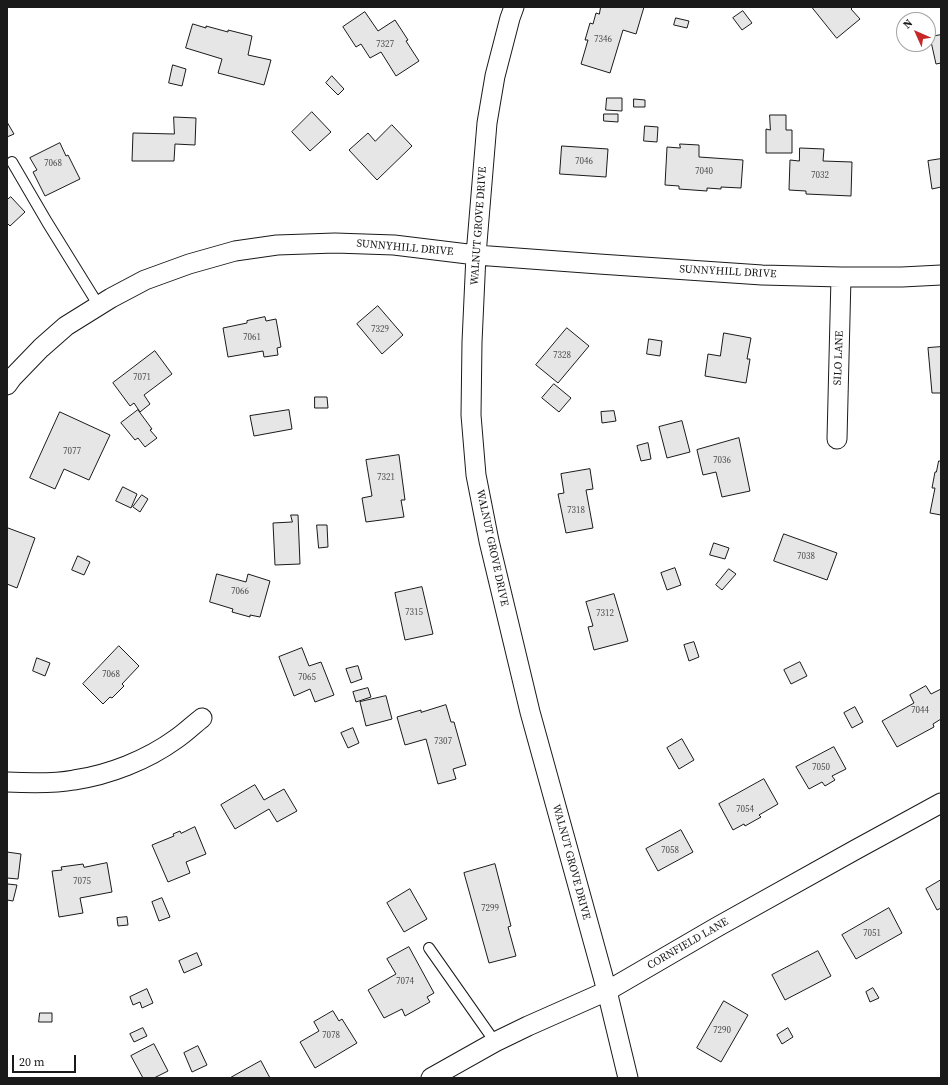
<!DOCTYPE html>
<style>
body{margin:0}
#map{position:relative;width:948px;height:1085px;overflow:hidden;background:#fff;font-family:"Source Serif 4",serif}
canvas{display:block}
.frame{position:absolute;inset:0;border:8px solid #1a1a1a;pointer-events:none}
.north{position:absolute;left:896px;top:12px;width:40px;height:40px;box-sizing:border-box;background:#fff;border:1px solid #a3a3a3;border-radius:50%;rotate:315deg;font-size:11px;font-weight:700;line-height:16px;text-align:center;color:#1a1a1a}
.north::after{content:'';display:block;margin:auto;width:14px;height:18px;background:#c62828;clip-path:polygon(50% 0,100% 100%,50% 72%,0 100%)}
.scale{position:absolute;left:12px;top:1055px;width:64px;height:18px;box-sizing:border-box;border:2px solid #1a1a1a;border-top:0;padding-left:5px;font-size:12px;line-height:14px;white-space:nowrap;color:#1a1a1a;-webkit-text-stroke:3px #fff;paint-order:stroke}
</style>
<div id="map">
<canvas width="948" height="1085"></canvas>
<div class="frame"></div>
<div class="north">N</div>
<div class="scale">20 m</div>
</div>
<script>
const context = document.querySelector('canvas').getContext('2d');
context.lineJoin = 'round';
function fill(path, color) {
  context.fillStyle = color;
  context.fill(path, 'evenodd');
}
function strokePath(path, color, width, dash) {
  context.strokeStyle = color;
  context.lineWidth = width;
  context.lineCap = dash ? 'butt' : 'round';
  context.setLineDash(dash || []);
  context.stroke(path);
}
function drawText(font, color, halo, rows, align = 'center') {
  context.font = font + ' "Source Serif 4",serif';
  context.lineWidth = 3;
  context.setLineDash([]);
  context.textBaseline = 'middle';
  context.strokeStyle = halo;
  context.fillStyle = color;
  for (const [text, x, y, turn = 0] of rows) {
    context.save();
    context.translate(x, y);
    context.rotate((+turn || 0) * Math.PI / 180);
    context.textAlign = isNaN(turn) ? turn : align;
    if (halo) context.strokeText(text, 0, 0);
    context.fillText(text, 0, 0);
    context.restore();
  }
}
const building = new Path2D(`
 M601,7H644L636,34L623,30L610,73L581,64L588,40H585L590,23L593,24L596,13L599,14Z
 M812,7H853L851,9L860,19L837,38Z
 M743,11L752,23L742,30L733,18Z
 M365,12L378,31L395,20L408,40L406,41L419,61L396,76L381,52L370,58L361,44L356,47L343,27Z
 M676,18L689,21L687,28L674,25Z
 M193,24L206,28V26L228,32V30L252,36L248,55L271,60L264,85L218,73L222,59L186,48Z
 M941,35V63L936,64L930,37Z
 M173,65L186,69L182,86L169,83Z
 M332,76L344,89L338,95L326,83Z
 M607,98H622V111L606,110Z
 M634,99L645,100V107H634Z
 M312,112L331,132L310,151L292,132Z
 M604,114H618V122L604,121Z
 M770,115H786V130H792V153H766V129L770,130Z
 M174,117L196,118L195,145L175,144L174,161H132L133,133L174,134Z
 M7,122L14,134L7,137Z
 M392,125L412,146L377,180L349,150L368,133L375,141Z
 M645,126L658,127L657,142L644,141Z
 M60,143L66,156L68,155L80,179L45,196L33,172L37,170L30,158Z
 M680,144L699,145V157L743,160L741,188L721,187V189L707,188V191L679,189V186L665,185L667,147L680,148Z
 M562,146L608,149L606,177L560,174Z
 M800,148L824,149L823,161L852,162L851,196L806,194V191L789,190L790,160L799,161Z
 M941,159V187L932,189L928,161Z
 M11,197L25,212L10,226L7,223V200Z
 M378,306L403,335L382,354L357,324Z
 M265,317L266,321L276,319L281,347L277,348L278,355L264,357L263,351L228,357L223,328L247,323V321Z
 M567,328L589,346L558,383L536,365Z
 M724,333L751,338L747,359H750L746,383L705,376L708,354L720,356Z
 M649,339L662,341L660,356L647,354Z
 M941,347V393H932L928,348Z
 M155,351L172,374L144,395L150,404L140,412L134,403L130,406L113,383Z
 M554,384L571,398L559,412L542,398Z
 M315,397H327L328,408H315Z
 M138,410L152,429L150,430L157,438L145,447L138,438L135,440L121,423Z
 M289,410L292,429L254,436L250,416Z
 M614,411L616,421L602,423L601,412Z
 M60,412L110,435L89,480L64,469L55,489L30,478Z
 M682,421L690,452L667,458L659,427Z
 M739,438L750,491L722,497L716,472L703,475L697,450Z
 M648,443L651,459L641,461L637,446Z
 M399,455L405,500H401L404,517L366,522L362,498L372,496L366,460Z
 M939,461H941V515L930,513L935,488H932L935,472H936Z
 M590,469L593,489L586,490L593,528L566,533L558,494L564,493L561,474Z
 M123,487L137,494L131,508L116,501Z
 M142,495L148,499L140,512L133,507Z
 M291,515H298L300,564L275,565L273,523L292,522Z
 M317,525H327L328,547L319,548Z
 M8,528L35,538L17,588L7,584V531Z
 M784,534L837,553L827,580L774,561Z
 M714,543L729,548L725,559L710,555Z
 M78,556L90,562L84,575L72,570Z
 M675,568L681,585L667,590L661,573Z
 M729,569L736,574L722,590L716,585Z
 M217,574L246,582L248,574L270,581L260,617L250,615V617L232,612L233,609L210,602Z
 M422,587L433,634L405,640L395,593Z
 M614,594L628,641L594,650L588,627L593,626L586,602Z
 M694,642L699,657L689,661L684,645Z
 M119,646L139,666L122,684L124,686L112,698L110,697L103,704L83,684Z
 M302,648L309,666L321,662L334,695L315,702L310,689L294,696L279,657Z
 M37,658L50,663L45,676L33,671Z
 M800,662L807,676L791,684L784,670Z
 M358,666L362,679L351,683L346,669Z
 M926,686L931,694L941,689V719L933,724L934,727L897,747L882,721L914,703L910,695Z
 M368,688L371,697L356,702L353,692Z
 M386,696L392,719L366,726L360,702Z
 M446,705L451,722H454L466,765L453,769L456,779L438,784L426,739L405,745L397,717L421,710V712Z
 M855,707L863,722L852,728L844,713Z
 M353,728L359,743L348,748L341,733Z
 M682,739L694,760L679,769L667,748Z
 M834,747L846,769L832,776L835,780L825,786L822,782L809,789L796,767Z
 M764,779L778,804L759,815L761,817L745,826L744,824L733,830L719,804Z
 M255,785L264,800L284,789L297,811L277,822L269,809L235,829L221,805Z
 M195,827L206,854L186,862L190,873L168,882L152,845L174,836L173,834L180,831L181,833Z
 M681,830L693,852L658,871L646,849Z
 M7,852L21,854L18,879L7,878Z
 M107,863L112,892L80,898L83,913L59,917L52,871L62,870L61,867L83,864L84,867Z
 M495,864L511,926L508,927L516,956L489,963L464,873Z
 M941,880V908L937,910L926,889Z
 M8,884L17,885L13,901L7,900Z
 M410,889L427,919L404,932L387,903Z
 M162,898L170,917L159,921L152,902Z
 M889,908L902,933L856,959L842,935Z
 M127,917L128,925L118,926L117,918Z
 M409,947L434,993L427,997L430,1002L405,1016L402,1009L384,1018L368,990L396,974L387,959Z
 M818,951L831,976L785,1000L772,975Z
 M197,953L202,965L184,973L179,961Z
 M873,988L879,998L870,1002L866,992Z
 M147,989L153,1003L142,1008L140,1002L133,1005L130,997Z
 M724,1001L748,1015L721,1062L697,1048Z
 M333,1011L339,1021L342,1019L357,1043L315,1068L300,1042L319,1031L314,1022Z
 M40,1013H52V1022H39Z
 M143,1028L147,1036L134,1042L130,1034Z
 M788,1028L793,1037L782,1044L777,1035Z
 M154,1044L168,1071L154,1078H143L131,1056Z
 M198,1046L207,1065L192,1072L184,1053Z
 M261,1061L270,1078H230Z`);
fill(building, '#e6e6e6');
strokePath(building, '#1a1a1a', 1);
const lane = new Path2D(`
 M12,162L47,222L99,306
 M429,948L495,1042`);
const street = new Path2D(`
 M514,7L510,18L495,76L487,123L476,255L472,342L471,415L476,475L489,541L530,712L607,991L628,1078
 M7,385L12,378L41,348L66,326L111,298L145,280L189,264L235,251L277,245L335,243L394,245L476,255L599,264L762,275L841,277H902L941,275
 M837,439L841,277
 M7,782C28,783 53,784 74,780C109,775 147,760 176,739C185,733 193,725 202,718
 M431,1078L495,1042L528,1026L607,991L717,927L855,850L941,803`);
strokePath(lane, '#1a1a1a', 12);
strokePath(street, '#1a1a1a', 21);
strokePath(lane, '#fff', 10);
strokePath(street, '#fff', 19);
drawText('9px', '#4d4d4d', null, [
 ["7346",603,40],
 ["7327",385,45],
 ["7046",584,162],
 ["7068",53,164],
 ["7040",704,172],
 ["7032",820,176],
 ["7329",380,330],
 ["7061",252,338],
 ["7328",562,356],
 ["7071",142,378],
 ["7077",72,452],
 ["7036",722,461],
 ["7321",386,478],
 ["7318",576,511],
 ["7038",806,557],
 ["7066",240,592],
 ["7315",414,613],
 ["7312",605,614],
 ["7068",111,675],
 ["7065",307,678],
 ["7044",920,711],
 ["7307",443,742],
 ["7050",821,768],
 ["7054",745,810],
 ["7058",670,851],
 ["7075",82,882],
 ["7299",490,909],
 ["7051",872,934],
 ["7074",405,982],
 ["7290",722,1031],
 ["7078",331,1036]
]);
drawText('11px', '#1a1a1a', '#fff', [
 ["WALNUT GROVE DRIVE",479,226,-86],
 ["SUNNYHILL DRIVE",405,248,5],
 ["SUNNYHILL DRIVE",728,272,3],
 ["SILO LANE",839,358,-88],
 ["WALNUT GROVE DRIVE",492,548,78],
 ["WALNUT GROVE DRIVE",571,862,75],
 ["CORNFIELD LANE",688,944,-30]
]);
</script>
